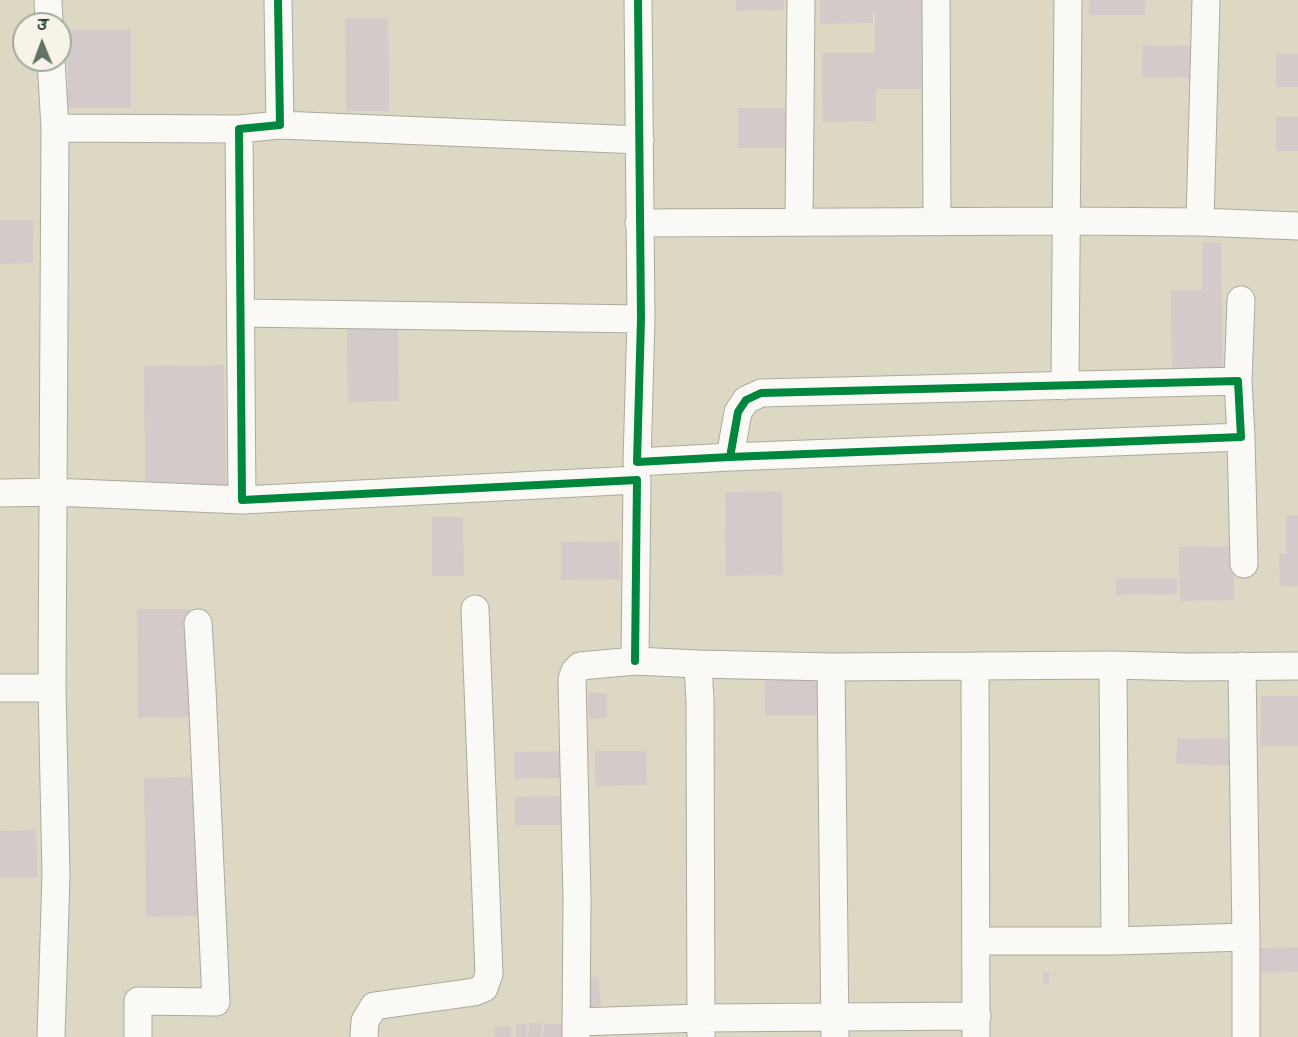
<!DOCTYPE html>
<meta charset="utf-8">
<style>
body{margin:0}
#map{position:relative;width:1298px;height:1037px;overflow:hidden;background:#dcd8c4;font-family:Kalam,"Playpen Sans Deva",sans-serif}
canvas{display:block}
.north{position:absolute;left:12px;top:12px;width:60px;height:60px;box-sizing:border-box;background:#f7f3e8;border:2px solid #a1aaa0;border-radius:50%;rotate:359deg;font-size:16px;font-weight:700;line-height:24px;text-align:center;color:#1f3d34}
.north::after{content:'';display:block;margin:auto;width:21px;height:27px;background:#617366;clip-path:polygon(50% 0,100% 100%,50% 72%,0 100%)}
</style>
<div id="map">
<canvas width="1298" height="1037"></canvas>
<div class="north">उ</div>
</div>
<script>
const context = document.querySelector('canvas').getContext('2d');
context.lineJoin = 'round';
function fill(path, color) {
  context.fillStyle = color;
  context.fill(path, 'evenodd');
}
function strokePath(path, color, width, dash) {
  context.strokeStyle = color;
  context.lineWidth = width;
  context.lineCap = dash ? 'butt' : 'round';
  context.setLineDash(dash || []);
  context.stroke(path);
}
fill(new Path2D(`
 M736,0H784V10L736,11Z
 M820,0H930V11H922L923,89H876V121L823,122L822,53H875V11H873V23L820,24Z
 M1089,0H1145V15H1089Z
 M345,18H388L389,111H346Z
 M68,30H131V108H68Z
 M1143,45L1199,46V78L1142,77Z
 M1276,54H1298V87H1276Z
 M738,108H792L793,148H738Z
 M1276,117H1298V151H1276Z
 M0,220H33V263L0,264Z
 M1202,242L1221,243L1223,368L1172,369L1171,290H1202Z
 M398,315L399,401L348,402L347,316Z
 M224,365L226,487L145,488L144,366Z
 M782,491L783,575L726,576L725,492Z
 M1286,515H1298V586L1280,587L1279,554H1286Z
 M432,517H463L464,576H432Z
 M619,541L620,579L561,580V542Z
 M1233,546L1234,600L1180,601L1179,547Z
 M1116,578H1177V594L1116,595Z
 M137,609H190L192,717L138,718Z
 M822,677L823,715H765L764,678Z
 M588,693H607V718L589,719Z
 M1261,696H1298V746H1260Z
 M1177,738L1233,739L1231,766L1176,764Z
 M566,751V778L514,779V752Z
 M595,751H646L647,785L596,786Z
 M202,777L204,916L146,917L144,778Z
 M565,796L566,825H515V797Z
 M36,830L37,878H0V831Z
 M1298,947V972L1260,973L1259,948Z
 M1043,972H1049V983H1043Z
 M598,976L601,1006L583,1007L584,979Z
 M529,1023H542L541,1037H528Z
 M516,1024H527V1037H516Z
 M544,1024H561L569,1036L565,1037H543Z
 M511,1026V1037H495V1027Z`), '#d5caca');
const minor = new Path2D(`
 M48,0L49,24
 M278,0L280,125L239,129L242,500L637,480L635,661
 M638,0L641,319L637,462L730,457L1241,437L1238,381L761,393L746,400L738,412L730,457
 M936,0L937,222
 M280,125L640,140
 M55,128L239,129
 M799,222L801,0
 M1200,222L1298,226
 M639,223L1067,221L1200,222L1206,0
 M241,313L641,319
 M1238,381L1241,300
 M1065,386L1068,0
 M1241,437L1244,564
 M0,493L53,492L242,500
 M698,664L700,701L701,1037
 M1113,665L1189,667L1298,666
 M975,666L1113,665L1115,941
 M1242,666L1246,937V1037
 M831,667L975,666L976,1037
 M0,688H52
 M976,941H1115L1246,937
 M577,1022L701,1018L977,1016
 M51,1037L56,875L52,688L55,128L51,60
 M138,1037V1001L216,1002L202,689L198,623
 M364,1037L365,1021L374,1006L474,992L484,988L489,974L475,609
 M576,1037L577,899L572,679L575,671L580,666L635,661L698,664L831,667L835,1037`);
strokePath(minor, '#aaab9e', 29);
strokePath(minor, '#faf9f6', 27);
strokePath(new Path2D(`
 M278,0L280,125L239,129L242,500L637,480L635,661
 M638,0L641,319L637,462L730,457L1241,437L1238,381L761,393L746,400L738,412L730,457`), '#00873e', 8);
</script>
